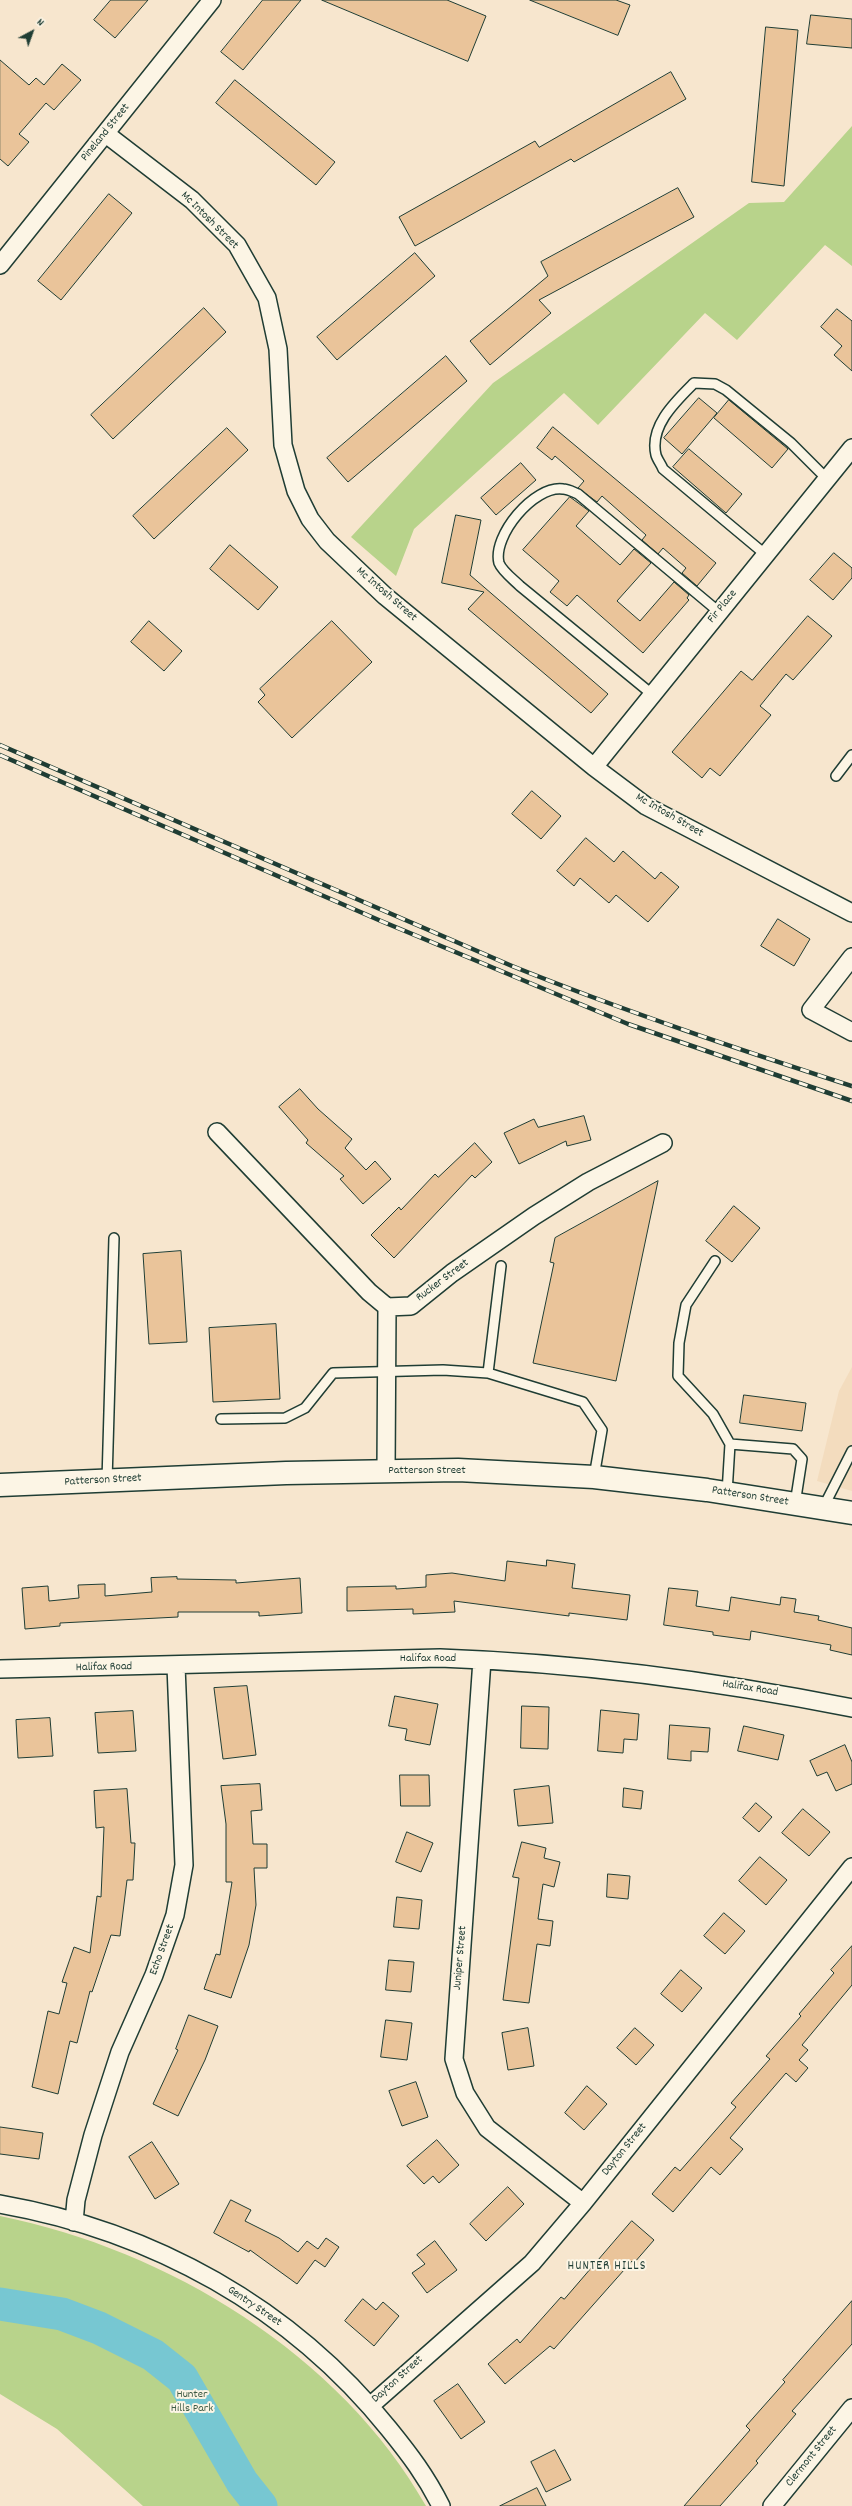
<!DOCTYPE html>
<style>
body{margin:0}
#map{position:relative;width:852px;height:2506px;overflow:hidden;background:#f7e6ce;font-family:Dekko,sans-serif}
canvas{display:block}
.north{position:absolute;left:12px;top:12px;width:40px;height:40px;-webkit-text-stroke:3px #fcf5e5;paint-order:stroke;rotate:41deg;font-size:11px;font-weight:700;line-height:16px;text-align:center;color:#1f3d34}
.north::after{content:'';display:block;margin:auto;width:14px;height:18px;background:#1f3d34;clip-path:polygon(50% 0,100% 100%,50% 72%,0 100%)}
</style>
<div id="map">
<canvas width="852" height="2506"></canvas>
<div class="north">N</div>
</div>
<script>
const context = document.querySelector('canvas').getContext('2d');
context.lineJoin = 'round';
function fill(path, color) {
  context.fillStyle = color;
  context.fill(path, 'evenodd');
}
function strokePath(path, color, width, dash) {
  context.strokeStyle = color;
  context.lineWidth = width;
  context.lineCap = dash ? 'butt' : 'round';
  context.setLineDash(dash || []);
  context.stroke(path);
}
function drawText(font, color, halo, rows, align = 'center') {
  context.font = font + ' Dekko,sans-serif';
  context.lineWidth = 4;
  context.setLineDash([]);
  context.textBaseline = 'middle';
  context.strokeStyle = halo;
  context.fillStyle = color;
  for (const [text, x, y, turn = 0] of rows) {
    context.save();
    context.translate(x, y);
    context.rotate((+turn || 0) * Math.PI / 180);
    context.textAlign = isNaN(turn) ? turn : align;
    if (halo) context.strokeText(text, 0, 0);
    context.fillText(text, 0, 0);
    context.restore();
  }
}
fill(new Path2D(`
 M852,1367V1491L817,1481L839,1391Z`), '#f3dcbe');
fill(new Path2D(`
 M852,126V266L825,245L737,340L705,313L598,425L564,393L414,529L396,576L351,537L493,383L749,203L784,202Z
 M0,2216C168,2250 340,2354 426,2506H143L57,2429L0,2394Z`), '#b8d38b');
strokePath(new Path2D(`
 M0,2304L62,2314L99,2328L153,2355L182,2378L242,2482L261,2506`), '#77c7d2', 33);
const building = new Path2D(`
 M111,0H148L115,38L94,20Z
 M263,0H301L243,70L221,52Z
 M322,0H447L486,16L468,61Z
 M530,0H616L630,5L618,35Z
 M811,15L852,19V48L807,44Z
 M766,27L798,30L784,186L752,182Z
 M0,60L29,85L36,78L44,85L62,64L81,80L54,110L46,103L19,134L29,142L8,166L0,159Z
 M671,72L686,99L574,162L571,159L415,246L399,217L535,141L539,147Z
 M235,80L335,162L316,185L216,103Z
 M678,188L694,217L539,300L551,313L490,365L470,341L548,276L541,262Z
 M109,194L132,213L61,300L38,281Z
 M415,253L435,276L337,360L317,337Z
 M204,308L226,332L113,439L91,415Z
 M837,309L852,321V371L834,355L842,346L821,327Z
 M446,356L467,381L348,482L327,458Z
 M699,398L717,413L682,454L664,438Z
 M729,400L788,449L772,468L714,418Z
 M553,427L716,563L697,586L682,573L686,568L663,548L658,554L642,540L646,535L602,496L597,502L578,488L584,481L555,456L552,460L537,448Z
 M227,428L248,450L154,539L133,516Z
 M689,449L742,494L726,513L673,467Z
 M521,463L536,480L496,515L481,498Z
 M570,497L589,511L576,526L620,565L634,549L651,563L617,601L640,621L674,582L689,595L687,598L689,600L643,653L577,595L567,606L550,592L559,581L523,550Z
 M456,515L481,520L470,575L608,694L591,713L468,609L484,592L442,583Z
 M230,545L278,587L258,610L210,569Z
 M834,553L852,568V578L833,600L810,580Z
 M808,616L832,636L793,680L786,674L760,706L771,715L720,776L710,768L702,778L672,752L741,671L752,680Z
 M149,621L182,651L164,671L131,642Z
 M332,621L372,662L292,738L258,702L265,695L260,689Z
 M532,791L561,816L541,839L512,814Z
 M586,838L614,862L623,851L655,879L661,872L679,887L648,922L616,895L609,903L580,878L574,886L557,871Z
 M778,919L810,939L794,966L761,946Z
 M300,1089L318,1109L352,1139L345,1148L366,1170L375,1161L391,1179L363,1204L340,1179L344,1176L306,1143L308,1140L279,1107Z
 M584,1116L591,1140L567,1146L566,1141L519,1164L504,1133L534,1119L538,1127Z
 M475,1143L492,1162L475,1178L472,1175L394,1258L371,1235L399,1207L401,1210L435,1174L438,1177Z
 M658,1181L616,1381L533,1363L554,1263L550,1262L555,1238Z
 M734,1206L760,1228L732,1262L706,1241Z
 M181,1251L187,1342L149,1344L143,1254Z
 M276,1324L280,1399L213,1402L209,1328Z
 M744,1395L806,1403L802,1431L740,1423Z
 M547,1560L575,1564L572,1588L630,1595L627,1620L569,1613V1616L454,1601L455,1612L413,1614V1609L347,1611V1587L396,1586V1589L426,1587V1575L452,1573L505,1581L507,1561L546,1566Z
 M177,1577V1579L236,1580V1583L300,1578L302,1613L259,1616V1612H178V1617L60,1623V1626L25,1629L22,1588L48,1586L49,1601L79,1598L78,1585L105,1584V1596L152,1592L151,1578Z
 M669,1588L698,1591L696,1606L729,1611L731,1597L780,1605L781,1597L796,1599L794,1612L819,1616L818,1620L852,1628V1655L830,1650L831,1645L751,1631L750,1640L713,1635V1632L664,1625Z
 M247,1686L256,1755L223,1759L214,1688Z
 M395,1696L438,1704L430,1745L405,1740L407,1729L389,1726Z
 M522,1706L549,1707L548,1749L521,1748Z
 M601,1710L639,1714L637,1740L624,1739L623,1753L598,1751Z
 M133,1711L136,1751L98,1753L95,1713Z
 M50,1718L53,1756L18,1758L16,1720Z
 M670,1725L710,1728L708,1752L691,1751V1761L668,1759Z
 M744,1726L784,1735L778,1760L738,1751Z
 M845,1745L852,1762V1784L836,1791L827,1772L817,1776L810,1761Z
 M400,1775H429L430,1806H401Z
 M260,1784L262,1810L251,1811L253,1844H267V1868H254L256,1905L249,1945L231,1998L204,1989L216,1954L220,1955L232,1882H226V1824L221,1786Z
 M549,1786L553,1823L518,1826L514,1790Z
 M624,1788L643,1791L641,1809L623,1807Z
 M127,1789L131,1843H135L133,1880H127L120,1936L111,1935L92,1992L90,1991L77,2043L70,2041L58,2094L32,2087L48,2011L59,2014L67,1983L62,1982L74,1947L90,1953L97,1896L101,1897L104,1827L96,1828L94,1791Z
 M756,1803L772,1817L759,1832L743,1818Z
 M803,1809L830,1832L809,1856L782,1833Z
 M407,1832L433,1843L421,1872L396,1862Z
 M522,1842L546,1848L544,1858L560,1862L554,1887L543,1884L538,1919L553,1921L550,1946L537,1944L529,2003L503,2000L519,1878L513,1877Z
 M760,1857L787,1880L766,1905L739,1881Z
 M608,1874L630,1876L628,1899L607,1897Z
 M397,1897L422,1900L419,1929L394,1927Z
 M724,1913L745,1931L725,1954L704,1936Z
 M852,1946V1985L802,2045L808,2050L799,2060L808,2068L796,2082L786,2073L730,2138L743,2149L720,2175L711,2167L673,2212L652,2194L675,2167L680,2171L736,2107L731,2103L770,2059L766,2056L801,2016L799,2014L834,1973L831,1970Z
 M389,1960L414,1962L411,1992L386,1990Z
 M681,1970L702,1988L682,2012L661,1994Z
 M189,2015L218,2026L205,2060L178,2116L153,2104L178,2050L176,2049Z
 M386,2020L412,2023L407,2060L381,2057Z
 M528,2028L534,2066L508,2070L502,2033Z
 M635,2028L654,2045L636,2065L617,2048Z
 M416,2082L428,2117L402,2126L389,2091Z
 M587,2086L607,2104L584,2130L565,2113Z
 M0,2127L43,2133L39,2159L0,2154Z
 M437,2140L459,2165L439,2183L433,2176L424,2184L407,2166Z
 M152,2142L179,2184L155,2199L129,2157Z
 M508,2187L524,2204L486,2241L470,2224Z
 M231,2200L251,2210L245,2221L279,2238L298,2252L307,2241L318,2249L326,2238L339,2247L325,2267L315,2260L297,2284L250,2250L249,2252L214,2233Z
 M632,2221L654,2240L634,2263L632,2261L554,2349L550,2346L505,2384L488,2364L517,2339L520,2343L561,2297L564,2299Z
 M435,2241L457,2270L427,2293L412,2273L425,2264L417,2255Z
 M363,2299L376,2310L383,2302L399,2316L374,2346L345,2321Z
 M852,2301V2344L792,2411L796,2414L756,2461L758,2463L720,2506H684L750,2430L746,2426L785,2382L783,2380Z
 M458,2384L485,2422L461,2439L434,2401Z
 M555,2450L571,2480L546,2492L531,2462Z
 M537,2488L546,2506H500Z`);
fill(building, '#eac49a');
strokePath(building, '#1f3d34', 1);
const service = new Path2D(`
 M766,555L663,469C661,464 657,459 656,455C649,426 676,401 694,383L715,384L726,390L791,443L827,479
 M653,695L520,586C514,580 502,571 499,563C492,536 534,485 563,489C568,489 573,492 578,494L719,612
 M836,776L852,755
 M715,1261L686,1305L679,1343L678,1376L713,1414L730,1444L727,1493
 M488,1373L501,1266
 M221,1419L285,1418L305,1408L333,1373L443,1370L488,1373L583,1402L602,1430L594,1477
 M730,1444L793,1449L802,1459L795,1504
 M107,1481L114,1238
 M823,1508L852,1451`);
const minor = new Path2D(`
 M106,134L192,200L237,245L267,298L278,349L283,445L296,491L310,519L327,541L385,596L594,767L646,806L852,913
 M0,265L212,0
 M594,767L852,448
 M852,957L811,1010L852,1032
 M217,1132L369,1292L387,1307L411,1306L452,1273L534,1216L588,1182L663,1143
 M386,1471L387,1307
 M482,1660L454,2059L465,2093L487,2128L583,2203
 M0,1669L440,1658C578,1663 717,1681 852,1708
 M0,2204C153,2231 291,2307 389,2429C410,2455 426,2476 441,2506
 M74,2222L76,2200L93,2135L120,2052L154,1975L175,1915L184,1865L176,1666
 M370,2406L532,2263L583,2203L852,1867
 M772,2506L852,2408`);
const secondary = new Path2D(`
 M0,1485L286,1473L458,1470L594,1477L707,1490L852,1513`);
strokePath(service, '#1f3d34', 12);
strokePath(minor, '#1f3d34', 20);
strokePath(secondary, '#1f3d34', 25);
strokePath(service, '#fcf5e5', 9);
strokePath(minor, '#fcf5e5', 17);
strokePath(secondary, '#fcf5e5', 22);
const rail = new Path2D(`
 M0,745L512,966C624,1011 738,1049 852,1086
 M0,755L381,921L628,1024L852,1101`);
strokePath(rail, '#1f3d34', 4.5);
strokePath(rail, '#fcf5e5', 3, [9]);
drawText('12px', '#1f3d34', '#fcf5e5', [
 ["Pineland Street",106,133,-51],
 ["Mc Intosh Street",209,221,45],
 ["Mc Intosh Street",386,595,41],
 ["Fir Place",723,607,-51],
 ["Mc Intosh Street",669,816,30],
 ["Rucker Street",443,1281,-37],
 ["Patterson Street",427,1471],
 ["Patterson Street",103,1481,-3],
 ["Patterson Street",750,1497,9],
 ["Halifax Road",428,1659],
 ["Halifax Road",104,1668,-1],
 ["Halifax Road",750,1689,9],
 ["Echo Street",163,1950,-70],
 ["Juniper Street",461,1958,-85],
 ["Dayton Street",625,2150,-51],
 ["Gentry Street",254,2307,34],
 ["Dayton Street",398,2380,-42],
 ["Clermont Street",812,2457,-51]
]);
drawText('12px', '#3e5b45', '#fcf5e5', [
 ["Hunter",192,2395],
 ["Hills Park",192,2409]
]);
context.letterSpacing = '1px';
drawText('13px', '#1f3d34', '#fcf5e5', [
 ["HUNTER HILLS",607,2267]
]);
context.letterSpacing = '0px';
</script>
